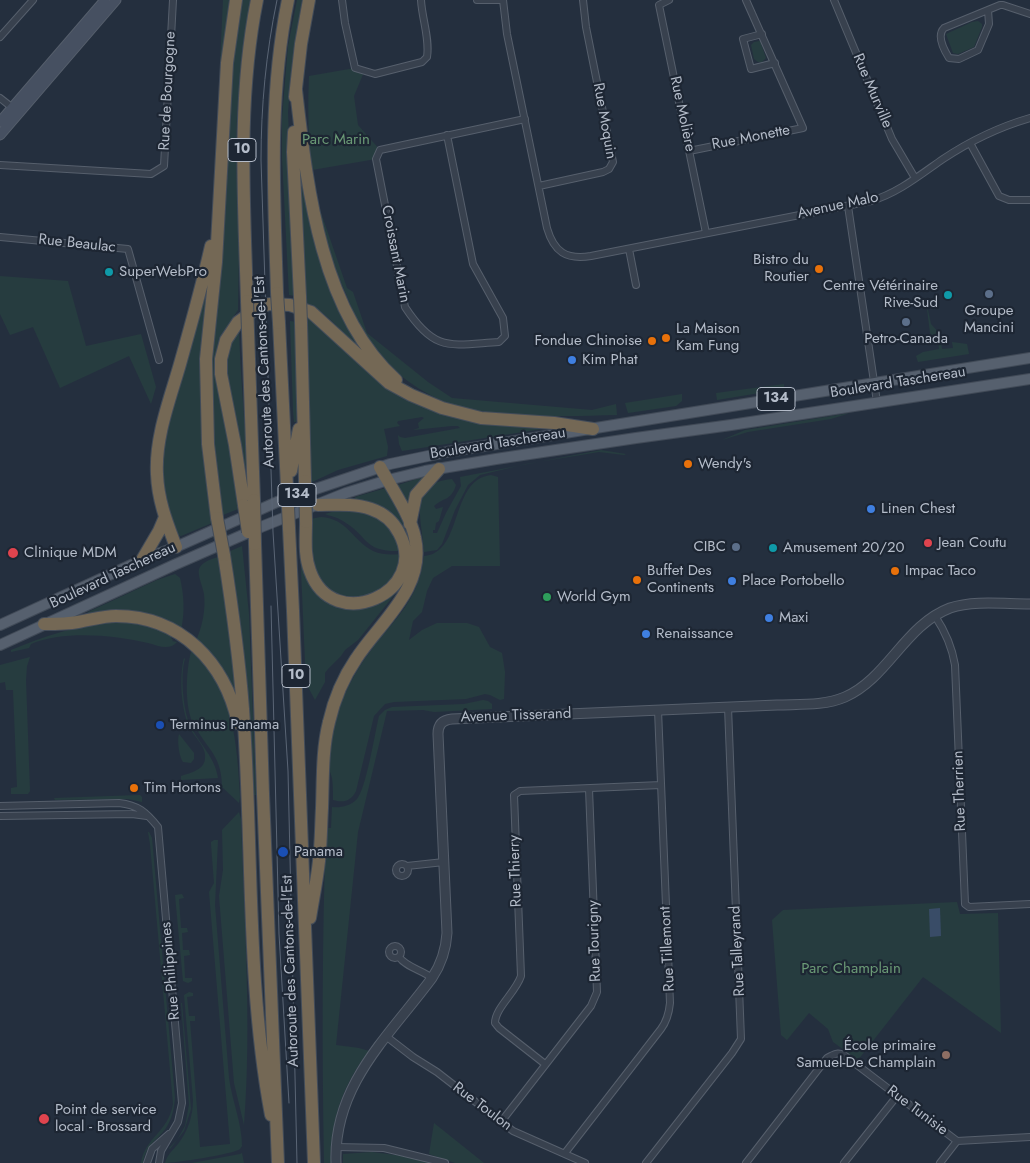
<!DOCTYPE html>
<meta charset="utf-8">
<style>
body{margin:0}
canvas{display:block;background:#242f3e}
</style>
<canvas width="1030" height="1163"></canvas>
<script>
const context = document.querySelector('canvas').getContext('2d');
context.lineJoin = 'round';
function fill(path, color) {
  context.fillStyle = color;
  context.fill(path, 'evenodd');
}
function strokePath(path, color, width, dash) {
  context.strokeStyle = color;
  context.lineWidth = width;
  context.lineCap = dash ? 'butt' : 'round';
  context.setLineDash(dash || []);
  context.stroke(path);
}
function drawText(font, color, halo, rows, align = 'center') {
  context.font = font + ' Jost,sans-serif';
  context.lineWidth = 4.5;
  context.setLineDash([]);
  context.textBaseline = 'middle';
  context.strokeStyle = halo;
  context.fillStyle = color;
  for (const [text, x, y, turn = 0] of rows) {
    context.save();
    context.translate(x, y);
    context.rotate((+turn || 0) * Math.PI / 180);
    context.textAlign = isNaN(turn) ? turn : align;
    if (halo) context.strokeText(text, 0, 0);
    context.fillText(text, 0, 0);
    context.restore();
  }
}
fill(new Path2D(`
 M223,0H229L222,64L220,63Z
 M241,0H251L242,55L237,116L236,152L239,248L238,310L221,335L218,344L216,360L232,453L238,509L223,515L215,470L211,358L225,219L233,57Z
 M297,0H302L292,63L288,112L295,296L289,295L282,158V118L288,46Z
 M978,21L982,24V27L974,47L958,54L953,53L946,34L972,22Z
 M760,41L766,58L762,62H758L754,59L751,45L754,42Z
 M355,68L364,72L354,96L358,125L380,150L376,159L312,170L318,204L347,288L353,292L367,333L428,382L452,398L592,410L616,404L617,415C581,416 547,417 511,414C490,412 468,411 448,403C416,391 386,367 367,338C358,325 352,308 346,294C335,268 323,240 318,212C309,168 307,121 309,76Z
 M301,186H304L306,198L365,351L362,353C345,336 329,313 306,303Z
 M0,276L68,281L86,346L141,334L156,387L151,404L129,356L60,388L33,327L10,335L0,314Z
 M210,283L202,430L208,500L212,523L181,536L177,535L166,504L161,454L203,296Z
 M926,301L931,324L939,333L942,349L953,348L952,342L967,344L969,354L918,362L916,356L923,352L939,349L938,342L930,333Z
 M307,314L414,402L542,427V429L402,451L399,444L398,435L400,437L405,438L460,428L458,426H452L413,430L419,428L418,423L424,418L422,417L398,421L397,423L400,426L384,429L388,447L387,456L338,470L310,483Z
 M290,321L296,322L298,397L296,422H294L293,412Z
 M239,327C240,374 245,420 247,467H243L227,379L226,355Z
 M784,384V389L717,400L716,393Z
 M682,394V401L676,406L628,413L625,403Z
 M850,413L831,419L748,432L722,440L745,430Z
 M601,450L626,454L624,455L599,452L526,464L480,475L468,485L455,510L442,544L437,550L424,552C423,521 406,483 452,479L456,485C451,501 444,497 434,506L436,509L443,507L439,521L436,523L435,530H433V533H437L446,513L461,486L460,477Z
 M491,475L498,477L500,566H452L433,578L427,591L422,612L413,621L409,640L422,630L437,623H467L479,627L490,647L502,653L505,672L504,699L500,700L490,695L485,694L466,699L394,702L385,704L374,716L356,791C351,801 344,803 333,800C333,793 333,785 332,778C331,774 329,770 329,766C329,727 345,685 369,653C394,619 419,601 424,556C464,553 449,480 491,475Z
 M423,477L424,480L410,503H407L398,485Z
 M386,488L408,533L405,534L356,501L355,497Z
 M355,510C379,513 396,526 401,551C362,552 370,537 343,521C337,517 330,516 325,514L335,511Z
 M321,517C348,519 352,540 373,551C382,555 391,555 401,554C399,582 383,587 362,599C354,598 342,598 335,593C309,578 311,545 310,519Z
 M303,523V558L336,604L397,588L399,589L358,640L345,650L341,656L328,669L325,673V682L315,700L308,687L306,685L299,524Z
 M242,546L249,614L256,795H253L228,552Z
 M218,557L228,619L237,694L233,695L196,641C202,627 206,610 204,594C203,586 196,573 200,567C204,561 212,559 218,557Z
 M175,574L180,578C184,595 185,613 181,630L86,615L88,612L157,580Z
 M112,621C134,623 153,626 172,636L171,638L173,640L172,641L177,642C169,651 159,646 148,643C115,635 63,630 31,644L29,648L11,652V650C45,636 75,626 112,621Z
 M193,650C234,690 237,744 240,797L239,803L222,787C222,756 208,750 194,725C184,707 186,671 191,652Z
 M30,657L27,666L26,680L30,791L28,794H11V788L17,787L13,690H6L5,682L0,683V665Z
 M184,658L185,659C180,674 183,713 191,727C200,745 215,757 218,778L181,780V776C190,773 204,770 205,759C207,747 195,738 190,728C181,711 179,676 184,658Z
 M483,700L488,701L492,704V709L434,712L423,710L387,711L358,832L336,1045L359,1048L369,1051C343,1084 330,1121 331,1163H324C322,1051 322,940 326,828H331L332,807C340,808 351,806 357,799C366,789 375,733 379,716L385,710L392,707L464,704Z
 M179,734L194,753V759L191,763L183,762C179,757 177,740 179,734Z
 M140,795L142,797V802L128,799L55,800L54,798Z
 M239,812L241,819C244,921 252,1023 244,1125L234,1083L219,896L223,870L222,830Z
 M148,832H149L152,838L175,1098C174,1109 172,1119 166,1128C156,1142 146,1144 143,1163H141C145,1137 168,1133 173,1104L150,844Z
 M214,840H218L215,905L229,1078C232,1101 242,1123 242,1146C241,1147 241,1148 240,1149C234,1154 174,1163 165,1163C167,1155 173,1150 178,1144C188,1131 193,1116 193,1100L184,995L189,992L193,993V996L187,997L189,1016H195V1021H190L200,1147L230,1144L209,892L214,883L211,844V842Z
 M182,894L184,898L179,899L181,928H187L188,932L182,933L183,950H189L190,955L184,956L185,978H192V981L188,983L183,981L175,895Z
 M957,902L960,914L998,913L1001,1033L923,977L858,1060L833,1042L828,1029L809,1013L787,1040L781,1035L772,920L783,910Z
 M181,1003H182L191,1109L184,1131L170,1149L169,1148L177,1140L185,1126L189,1105Z
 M434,1123L484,1163H455L429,1154Z
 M372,1152L403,1156L434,1163H343V1154Z
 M242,1153L244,1163H192L240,1154Z`), '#263c3f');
fill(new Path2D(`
 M940,908L941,936L930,937L929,909Z`), '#394c67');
const minor = new Path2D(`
 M342,0L345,23L355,68L375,74L422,62L427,57C430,39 422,19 421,0
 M477,0H503
 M503,0L507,34L547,228C554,252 566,260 591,256L871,201C898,193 920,175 943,159C970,141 999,127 1030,118
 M669,0L659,5L706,233
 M834,0L892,139L915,178
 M988,10L989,24L978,50L959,59L949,58C944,50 936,36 944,28L1000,5H1003L1030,14
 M762,34L743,39L751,69L775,63
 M0,37L33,0
 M0,98L14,109
 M447,135L473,264L503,318L505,336L499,342C450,345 435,353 405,307L376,159L380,150L525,119
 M970,143L999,196L1009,200H1030
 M689,151L803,128L746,0
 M0,165L151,174L164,166L173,0
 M539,186L603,172L609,169L613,162L586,27L583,0
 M848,206L877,402
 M0,237L128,249L159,360
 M629,249L636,285
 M935,616C945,631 952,647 955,665L965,904L969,907L1030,904
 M0,806L119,803C138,805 146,812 158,827L182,1103L178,1122L161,1151L159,1163
 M0,816L132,814L147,816
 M396 870a6 6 0 1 1 12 0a6 6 0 1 1-12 0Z
 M407,866L444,862
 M389 952a6 6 0 1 1 12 0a6 6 0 1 1-12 0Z
 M399,957C406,967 422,970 432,978
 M387,1037L413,1057L437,1072L513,1131L585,1163
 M545,1064L499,1028L495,1023C495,1008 516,992 521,976L514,795L520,791L661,785
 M501,1122L591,1006L597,992L589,789
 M336,1147L384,1148L445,1163
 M565,1153L661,1029C667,1021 669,1013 670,1003L658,710
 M147,1163L152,1149L169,1134
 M646,1163L732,1053L741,1039L728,707
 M746,1163L827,1058C834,1054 837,1052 844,1055L957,1141L1030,1137
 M844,1163L897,1096
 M940,1163L957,1141`);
const tertiary = new Path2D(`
 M336,1163C333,1085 389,1036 432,978C442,963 446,950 447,933L438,734C438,725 442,720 452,719L777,705C799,704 824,706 845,697C888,678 905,625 950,608C974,600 1004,604 1030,604`);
const secondary = new Path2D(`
 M0,122L105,0
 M0,135L116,0`);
const primary = new Path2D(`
 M0,625L142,560L176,547L277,502L390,464L447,452L1030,358
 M0,645L174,565L261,527L346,493L388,480L425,471L496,459L636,438L731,425L1030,379`);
const motorway = new Path2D(`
 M296,90C307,186 320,312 396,380
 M295,97L301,44L309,0
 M294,132L293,152L300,297
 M277,293C274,194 268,98 288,0
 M247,301C244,200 237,100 257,0
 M279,323L287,487
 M301,323L305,481
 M248,331L254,500
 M291,471L299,429
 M244,505L235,445L221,374V359L226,340L238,322L256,309L269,304L290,305L311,312L389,383L411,395L442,408L481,418L554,423L593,429
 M217,518L208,444L206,359L216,262L227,63L236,0
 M306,522C306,538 304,555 310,571C333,636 431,592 399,533C393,521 383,513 371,509C354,503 335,505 318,505
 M410,524L416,495L439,469
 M289,528L293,611L314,1163
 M255,544L263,794L278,1163
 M176,547C167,523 158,501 157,474C155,437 170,399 180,364C191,325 202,286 211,246
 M224,555C232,606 239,657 243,709C253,844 246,981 271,1115
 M142,560L159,531L165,517
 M44,624C55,624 67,624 78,622C91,620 103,616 116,616C181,616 225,663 238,723
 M310,918C313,899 317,880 319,861C321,844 321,826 322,808C323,780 322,749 329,722C334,700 343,678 356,659C380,622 426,588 415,538C411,516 391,487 380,467`);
strokePath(minor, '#565f6c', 8);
strokePath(tertiary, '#565f6c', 11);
strokePath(secondary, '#565f6c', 11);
strokePath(primary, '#414a57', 12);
strokePath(motorway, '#434c59', 14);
strokePath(minor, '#38414e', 6);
strokePath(tertiary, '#38414e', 9);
strokePath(secondary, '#465061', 9);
strokePath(primary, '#56606e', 10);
strokePath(motorway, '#746855', 12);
strokePath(new Path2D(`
 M277,0C266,53 261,106 261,160L273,532L288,771L297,1163
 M271,606L279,934L289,1103`), '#5a6575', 1);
const motorwayBridge = new Path2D(`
 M277,293L279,323
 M300,297L301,323
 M247,301L248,331
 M305,481L306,522
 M287,487L289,528
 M254,500L255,544
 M244,505L248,532
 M217,518L224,555`);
strokePath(motorwayBridge, '#434c59', 14, []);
strokePath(motorwayBridge, '#746855', 12);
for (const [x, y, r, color] of [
 [819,269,5,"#e8710a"],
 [109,272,5,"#0f9aa8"],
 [989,294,5,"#5c6f8a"],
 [948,295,5,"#0f9aa8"],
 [906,322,5,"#5c6f8a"],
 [666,338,5,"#e8710a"],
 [652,341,5,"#e8710a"],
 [572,360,5,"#3f7fe0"],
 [688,464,5,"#e8710a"],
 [871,509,5,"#3f7fe0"],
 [928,543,5,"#e0444e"],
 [736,547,5,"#5c6f8a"],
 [773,548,5,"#0f9aa8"],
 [13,553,6,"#e0444e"],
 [895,571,5,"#e8710a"],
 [637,580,5,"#e8710a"],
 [732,581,5,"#3f7fe0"],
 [547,597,5,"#2e9e5b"],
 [769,618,5,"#3f7fe0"],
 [646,634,5,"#3f7fe0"],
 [160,725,5,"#1a4fb4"],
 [134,788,5,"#e8710a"],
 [283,852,6,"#1a4fb4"],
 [946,1055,5,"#8d6e63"],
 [44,1119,6,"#e0444e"]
]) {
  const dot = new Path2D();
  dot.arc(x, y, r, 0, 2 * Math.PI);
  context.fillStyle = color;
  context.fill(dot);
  strokePath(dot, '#1d2633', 2);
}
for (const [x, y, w] of [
 [242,150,28],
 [776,399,38],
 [297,495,38],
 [296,676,28]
]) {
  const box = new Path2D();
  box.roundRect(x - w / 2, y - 11.5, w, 23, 4);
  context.fillStyle = '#1d2633';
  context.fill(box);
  strokePath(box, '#b4bcc9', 1);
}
drawText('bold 14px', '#b4bcc9', null, [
 ["10",242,150],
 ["134",776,399],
 ["134",297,495],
 ["10",296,676]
]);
drawText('15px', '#b4bcc9', '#1d2633', [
 ["Rue de Bourgogne",168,91,-87],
 ["Rue Murville",872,91,67],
 ["Rue Molière",682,114,78],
 ["Rue Moquin",604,121,80],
 ["Rue Monette",751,138,-11],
 ["Avenue Malo",838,206,-12],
 ["Rue Beaulac",77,244,6],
 ["Croissant Marin",395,254,79],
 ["Autoroute des Cantons-de-l'Est",265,372,-93],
 ["Boulevard Taschereau",898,383,-9],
 ["Boulevard Taschereau",498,444,-9],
 ["Boulevard Taschereau",113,576,-25],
 ["Avenue Tisserand",516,716,-2],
 ["Rue Therrien",960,791,-92],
 ["Rue Thierry",516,871,-92],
 ["Rue Tourigny",595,941,-92],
 ["Rue Tillemont",668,949,-93],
 ["Rue Talleyrand",738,951,-93],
 ["Rue Philippines",171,971,-95],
 ["Autoroute des Cantons-de-l'Est",291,971,-92],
 ["Rue Toulon",482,1107,37],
 ["Rue Tunisie",917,1111,37]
]);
drawText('15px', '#6b9a76', '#1d2633', [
 ["Parc Marin",336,140],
 ["Parc Champlain",851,969]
]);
drawText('15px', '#b4bcc9', '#1d2633', [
 ["Bistro du",809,260,"right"],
 ["Routier",809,277,"right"],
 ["SuperWebPro",119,272],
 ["Centre Vétérinaire",938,286,"right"],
 ["Rive-Sud",938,303,"right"],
 ["Groupe",989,311,"center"],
 ["Mancini",989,328,"center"],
 ["La Maison",676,329],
 ["Kam Fung",676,346],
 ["Petro-Canada",906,339,"center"],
 ["Fondue Chinoise",642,341,"right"],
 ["Kim Phat",582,360],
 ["Wendy's",698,464],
 ["Linen Chest",881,509],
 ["Jean Coutu",938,543],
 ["CIBC",726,547,"right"],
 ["Amusement 20/20",783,548],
 ["Clinique MDM",24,553],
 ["Buffet Des",647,571],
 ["Continents",647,588],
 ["Impac Taco",905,571],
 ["Place Portobello",742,581],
 ["World Gym",557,597],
 ["Maxi",779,618],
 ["Renaissance",656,634],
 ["Terminus Panama",170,725],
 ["Tim Hortons",144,788],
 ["Panama",294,852],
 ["École primaire",936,1046,"right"],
 ["Samuel-De Champlain",936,1063,"right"],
 ["Point de service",55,1110],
 ["local - Brossard",55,1127]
], 'left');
</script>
